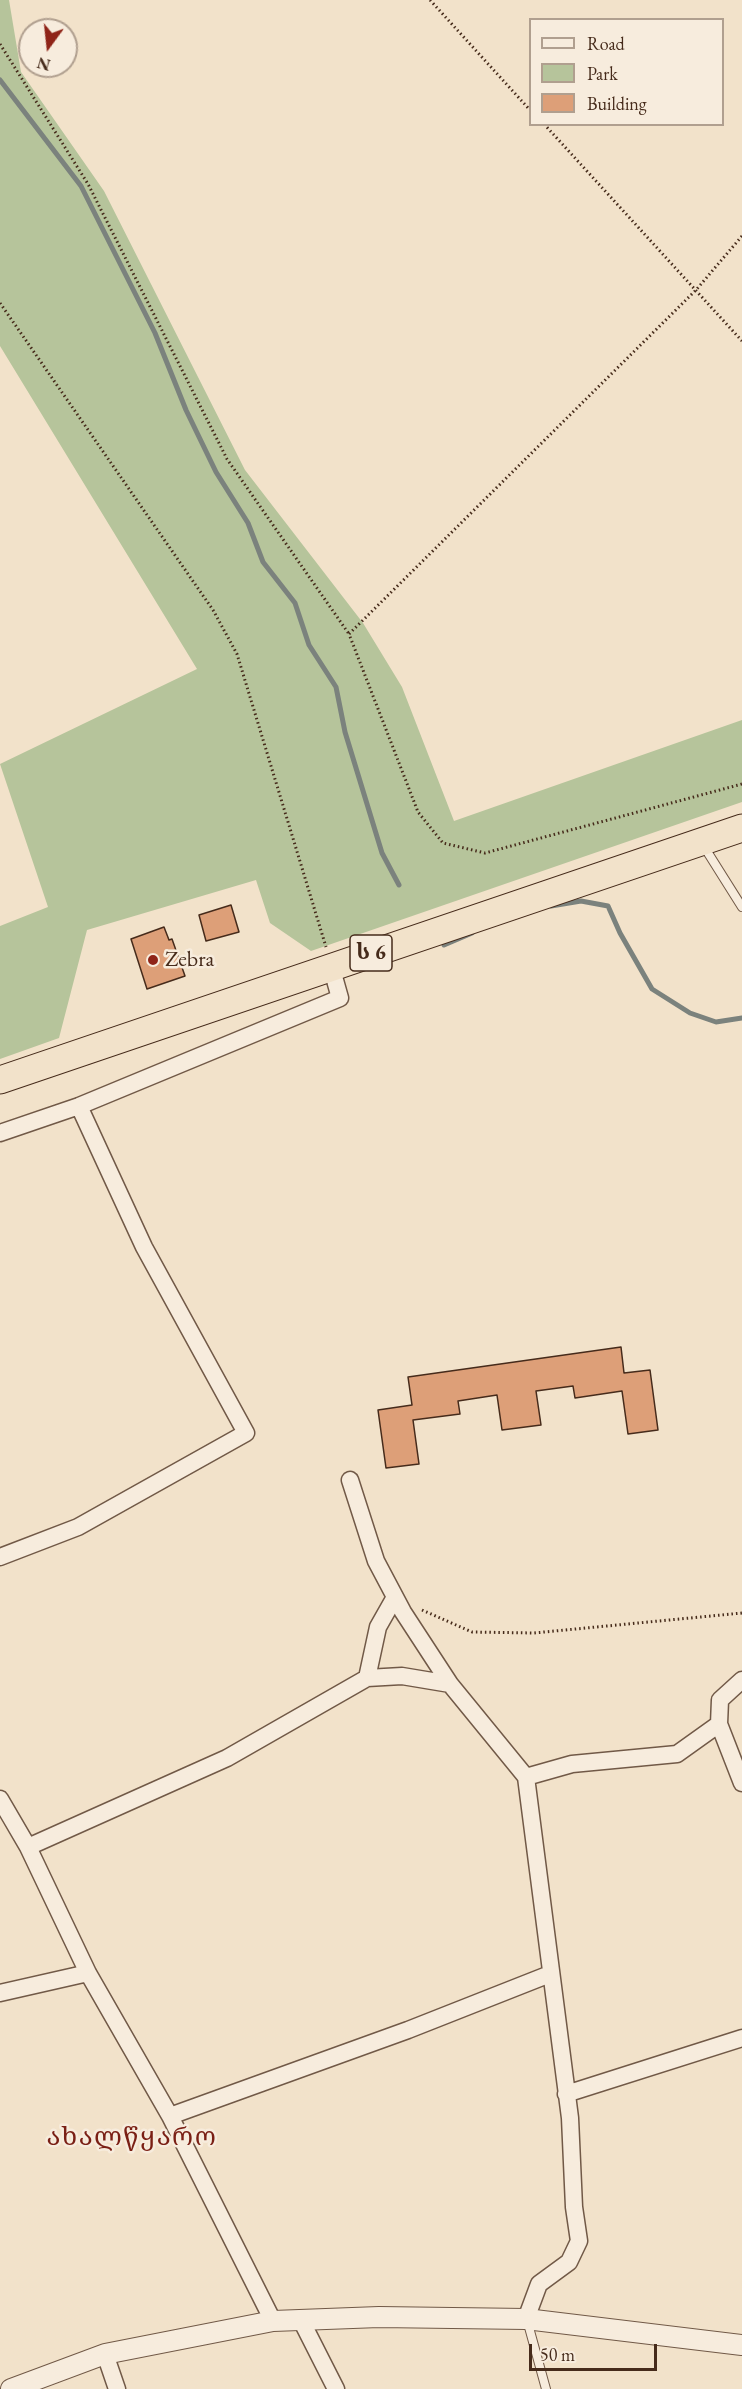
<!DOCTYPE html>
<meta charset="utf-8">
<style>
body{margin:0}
#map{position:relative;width:742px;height:2389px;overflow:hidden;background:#f2e2ca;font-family:"EB Garamond",serif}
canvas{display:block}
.legend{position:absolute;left:529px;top:18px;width:195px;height:108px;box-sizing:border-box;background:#f7ecdd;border:2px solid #b09f8f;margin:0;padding:8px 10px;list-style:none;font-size:18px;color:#462b1b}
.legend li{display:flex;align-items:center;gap:12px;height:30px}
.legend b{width:30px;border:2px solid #b09f8f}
.north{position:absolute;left:18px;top:18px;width:60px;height:60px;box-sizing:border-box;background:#f7ecdd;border:2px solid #b09f8f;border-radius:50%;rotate:195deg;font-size:16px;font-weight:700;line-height:24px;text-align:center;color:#462b1b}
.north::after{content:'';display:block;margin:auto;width:21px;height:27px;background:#8f2418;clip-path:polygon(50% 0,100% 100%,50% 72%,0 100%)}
.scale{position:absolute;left:529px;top:2344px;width:128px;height:27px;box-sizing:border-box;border:3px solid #462b1b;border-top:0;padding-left:8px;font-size:18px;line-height:21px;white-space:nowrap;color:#462b1b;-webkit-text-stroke:4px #f7ecdd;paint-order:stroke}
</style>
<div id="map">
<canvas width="742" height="2389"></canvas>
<ul class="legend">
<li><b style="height:8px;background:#f7ecdd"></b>Road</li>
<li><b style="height:16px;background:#b6c49b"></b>Park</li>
<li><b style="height:16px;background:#dd9f78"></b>Building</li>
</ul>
<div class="north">N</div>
<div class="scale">50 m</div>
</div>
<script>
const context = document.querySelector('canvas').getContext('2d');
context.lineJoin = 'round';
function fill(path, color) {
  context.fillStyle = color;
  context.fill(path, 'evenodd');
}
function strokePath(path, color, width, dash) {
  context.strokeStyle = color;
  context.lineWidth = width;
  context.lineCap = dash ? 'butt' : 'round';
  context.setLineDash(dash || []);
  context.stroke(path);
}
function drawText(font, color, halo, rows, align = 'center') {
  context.font = font + ' "EB Garamond","Noto Serif Georgian",serif';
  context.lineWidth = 5;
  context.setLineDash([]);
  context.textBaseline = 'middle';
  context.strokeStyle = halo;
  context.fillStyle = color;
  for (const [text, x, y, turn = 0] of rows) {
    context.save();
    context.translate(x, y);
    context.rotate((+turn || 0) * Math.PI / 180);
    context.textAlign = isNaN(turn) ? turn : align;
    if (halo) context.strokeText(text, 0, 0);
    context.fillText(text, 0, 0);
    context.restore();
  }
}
fill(new Path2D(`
 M0,0H9L21,72L104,191L245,470L363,623L402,687L454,821L742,720V802L311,951L270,923L256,880L87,930L59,1038L0,1059V926L48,907L0,764L197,669L0,346Z`), '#b6c49b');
strokePath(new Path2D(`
 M0,80L81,186L155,333L186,410L216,472L248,523L263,562L295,603L309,645L336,687L345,732L382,853L399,885
 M551,906L581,901L608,906L620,933L652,989L690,1013L716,1022L742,1018
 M444,945L472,933`), '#7b827d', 5);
const building = new Path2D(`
 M231,905L239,932L206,941L199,915Z
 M164,927L169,940L172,939L185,976L147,989L131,939Z
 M621,1347L624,1373L650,1370L658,1430L628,1434L622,1391L575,1398L573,1386L536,1391L541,1425L502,1430L497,1395L458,1401L460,1414L413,1420L419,1464L386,1468L378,1410L412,1405L408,1377Z`);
fill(building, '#dd9f78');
strokePath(building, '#462b1b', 1.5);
const service = new Path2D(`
 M703,845L742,907
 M527,2320L546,2389`);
const minor = new Path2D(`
 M0,1133L79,1106L340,998L331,966
 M350,1480L376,1561L403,1612L450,1684L526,1777L570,2118L574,2207L579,2241L569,2262L539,2284L526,2319
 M0,1557L78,1527L246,1433L144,1247L79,1106
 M367,1678L378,1627L395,1597
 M742,1680L720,1700L719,1724L742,1783
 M526,1777L572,1764L677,1754L719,1724
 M0,1799L28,1847L88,1973L170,2116L273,2321
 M28,1847L227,1758L367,1678L402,1676L450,1684
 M0,1993L88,1973
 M566,2094L742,2038
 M170,2116L408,2030L550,1974
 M302,2322L336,2389
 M105,2354L117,2389`);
const tertiary = new Path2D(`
 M11,2389L105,2354L273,2321L379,2317L526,2319L742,2345`);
const trunk = new Path2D(`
 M0,1080L742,828`);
strokePath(service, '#715947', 10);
strokePath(minor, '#715947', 19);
strokePath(tertiary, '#715947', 22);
strokePath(trunk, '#462b1b', 29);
strokePath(new Path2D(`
 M430,0L530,110
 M0,44L88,184L227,459L349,634
 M544,124L742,341
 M742,236L696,290L349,634L418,812L443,843L485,853L742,784
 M0,303L213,610L237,654L326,947
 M422,1610L472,1632L534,1633L742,1613`), '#462b1b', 3, [1.5, 3]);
strokePath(service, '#f7ecdd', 8);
strokePath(minor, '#f7ecdd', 16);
strokePath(tertiary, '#f7ecdd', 20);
strokePath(trunk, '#f2e2ca', 27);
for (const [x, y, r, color] of [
 [153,960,6,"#8f2418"]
]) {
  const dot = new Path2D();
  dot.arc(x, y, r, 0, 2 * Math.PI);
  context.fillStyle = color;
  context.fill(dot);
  strokePath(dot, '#f7ecdd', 2);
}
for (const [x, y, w] of [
 [371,953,42]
]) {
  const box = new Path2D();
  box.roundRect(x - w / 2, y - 18, w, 36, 4.5);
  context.fillStyle = '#f7ecdd';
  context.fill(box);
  strokePath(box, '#462b1b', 1.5);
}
drawText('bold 21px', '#462b1b', null, [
 ["ს 6",371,953]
]);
drawText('22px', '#462b1b', '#f7ecdd', [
 ["Zebra",165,960]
], 'left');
context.letterSpacing = '1.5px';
drawText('26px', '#7a1f14', '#f7ecdd', [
 ["ახალწყარო",132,2138]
]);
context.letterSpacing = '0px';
</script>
